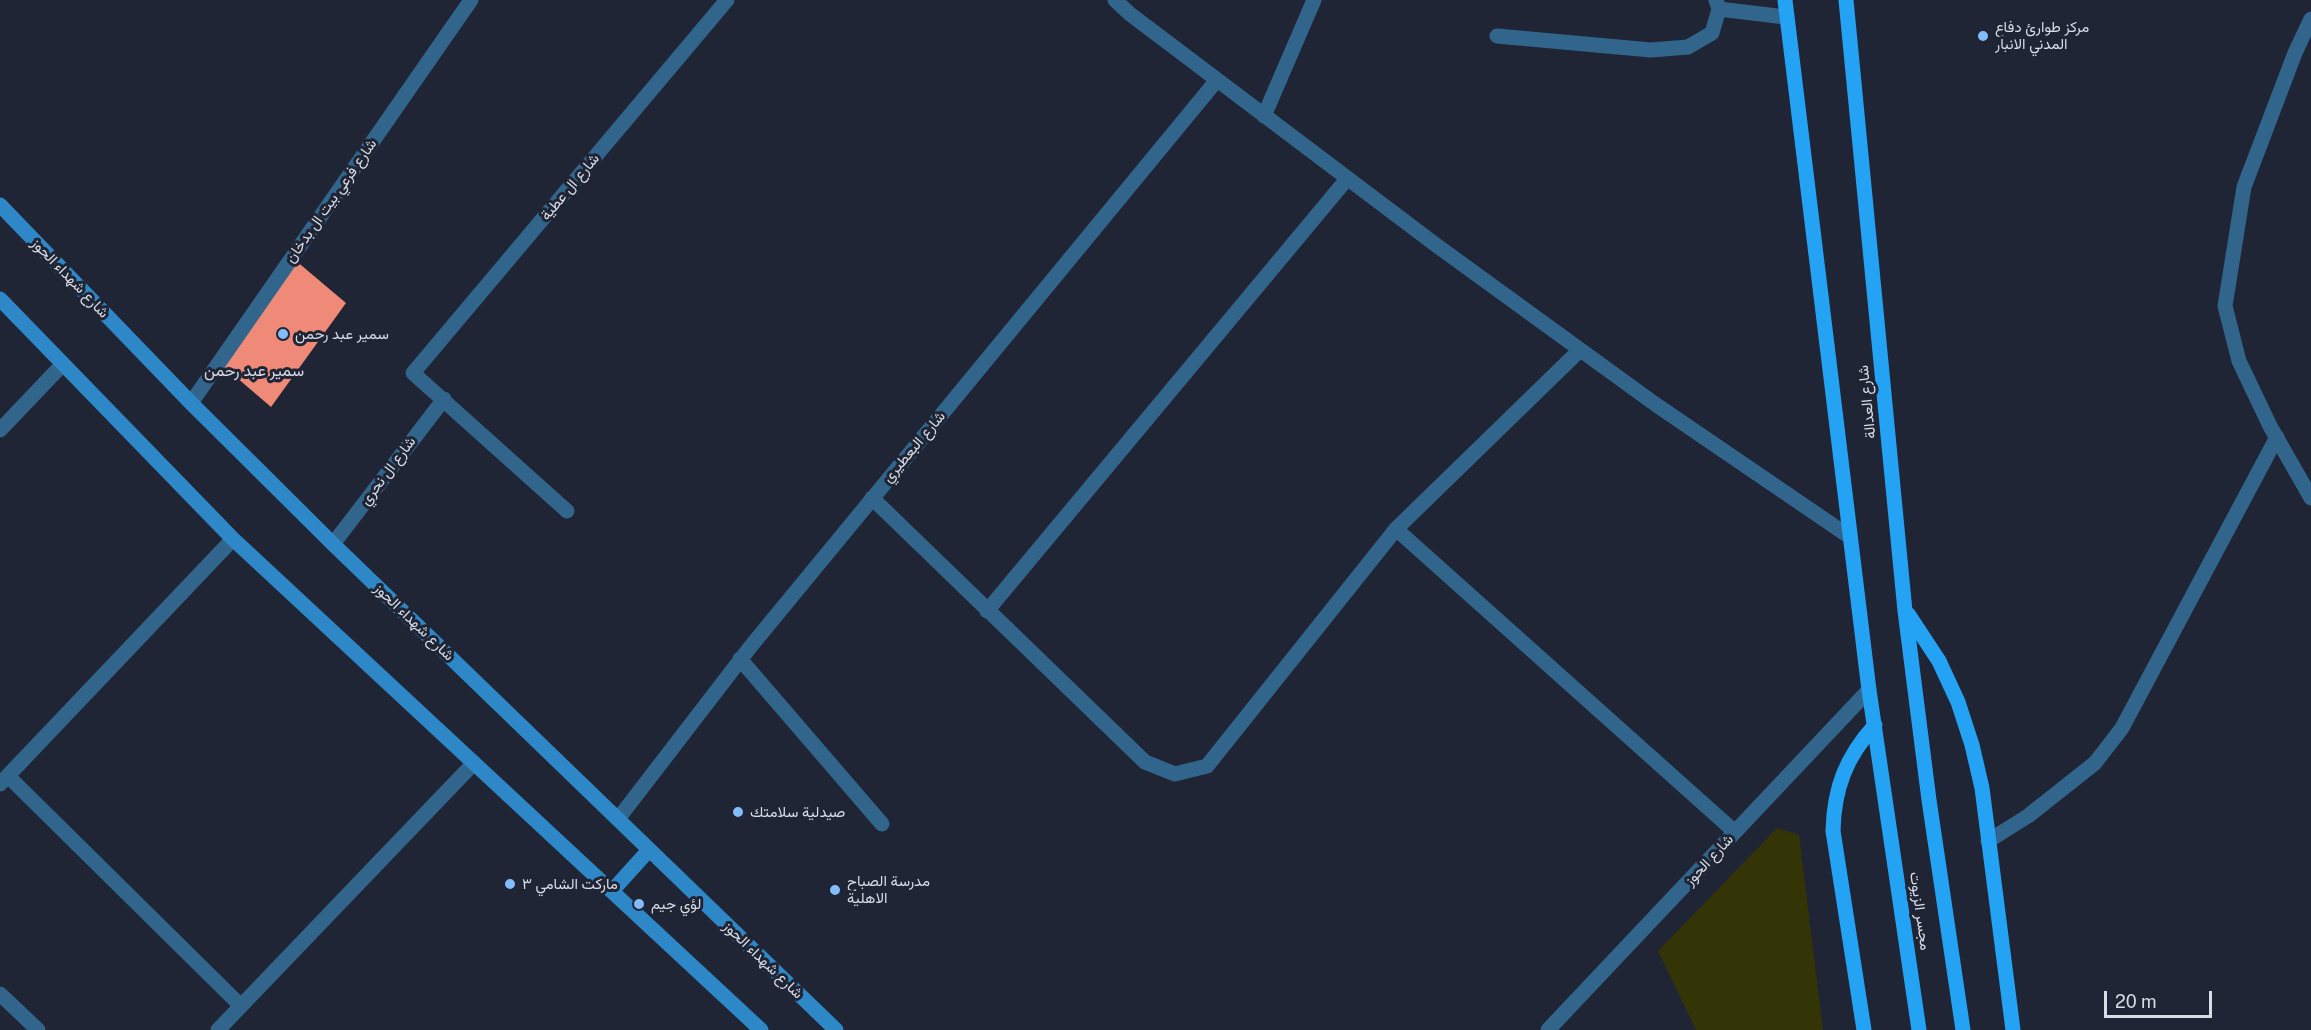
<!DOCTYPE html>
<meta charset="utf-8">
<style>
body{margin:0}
#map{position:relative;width:2311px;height:1030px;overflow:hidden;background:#1f2534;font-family:"Public Sans",sans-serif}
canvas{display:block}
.scale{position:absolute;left:2104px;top:991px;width:108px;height:27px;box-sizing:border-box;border:3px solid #d7dce6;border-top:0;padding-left:8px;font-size:18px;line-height:21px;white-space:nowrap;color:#d7dce6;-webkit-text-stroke:4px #1f2534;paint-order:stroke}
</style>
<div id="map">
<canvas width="2311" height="1030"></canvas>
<div class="scale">20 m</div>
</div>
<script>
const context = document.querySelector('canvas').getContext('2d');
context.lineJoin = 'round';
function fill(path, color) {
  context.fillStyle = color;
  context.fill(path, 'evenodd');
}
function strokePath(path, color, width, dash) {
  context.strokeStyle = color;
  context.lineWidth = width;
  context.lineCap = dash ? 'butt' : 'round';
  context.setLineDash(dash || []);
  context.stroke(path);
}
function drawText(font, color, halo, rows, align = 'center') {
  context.font = font + ' "Public Sans",Vazirmatn,sans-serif';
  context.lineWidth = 6;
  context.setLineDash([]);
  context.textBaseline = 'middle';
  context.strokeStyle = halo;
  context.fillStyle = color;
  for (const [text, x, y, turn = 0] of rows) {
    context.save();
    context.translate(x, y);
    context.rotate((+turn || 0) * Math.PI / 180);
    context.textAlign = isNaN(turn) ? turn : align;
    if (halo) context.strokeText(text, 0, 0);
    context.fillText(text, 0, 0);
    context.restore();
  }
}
fill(new Path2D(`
 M1777,828L1799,835L1823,1030H1696L1658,951Z`), '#333506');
fill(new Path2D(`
 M295,260L346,303L271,407L222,365Z`), '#ee8a77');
strokePath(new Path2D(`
 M1716,0L1719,9L1785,17
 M1497,36L1651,50L1688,47L1712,33L1719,9`), '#32658c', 15);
strokePath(new Path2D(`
 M1115,0L1130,14L1436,245L1655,404L1850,537
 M2311,19L2295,53L2244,187L2225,306L2239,361L2270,426L2311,498
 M1264,116L1314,0
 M191,403L471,0
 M0,430L63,364
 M872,498L1145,762L1175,774L1207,766L1396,529L1580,350
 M567,511L413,373L727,0
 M1396,529L1735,832
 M333,544L444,399
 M987,611L1347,179
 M740,659L882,824
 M8,776L241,1006
 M0,784L233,539
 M618,819L751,646L1217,80
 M1988,841L2028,816L2095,763L2122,728L2277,437
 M0,994L38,1030
 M218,1030L474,763
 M1548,1030L1869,690`), '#32658c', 15);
strokePath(new Path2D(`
 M0,205L191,403L333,544L836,1030
 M0,299L233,539L761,1030
 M612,891L649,850`), '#2e87c6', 15);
strokePath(new Path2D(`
 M1785,0L1869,690L1919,1030
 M1846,0L1905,611L1929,800L1963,1030
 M1908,614L1939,661L1958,702L1972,745L1982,788L2013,1030
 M1864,1030L1833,831C1834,788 1846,757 1875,725`), '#24a2f3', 15);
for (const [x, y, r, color] of [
 [1983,36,6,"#82bcfa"],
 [283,334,6,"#82bcfa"],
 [738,812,6,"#82bcfa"],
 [510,884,6,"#82bcfa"],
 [835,890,6,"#82bcfa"],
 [639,904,6,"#82bcfa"]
]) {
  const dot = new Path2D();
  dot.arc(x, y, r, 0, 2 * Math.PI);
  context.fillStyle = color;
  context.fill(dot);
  strokePath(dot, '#1f2534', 2);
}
drawText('15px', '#d7dce6', '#1f2534', [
 ["مركز طوارئ دفاع",1995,27],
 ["المدني الانبار",1995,44],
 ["سمير عبد رحمن",295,334],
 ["صيدلية سلامتك",750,812],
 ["مدرسة الصباح",847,881],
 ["الاهلية",847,898],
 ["ماركت الشامي ٣",522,884],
 ["لؤي جيم",651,904]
], 'left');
drawText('15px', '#d7dce6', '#1f2534', [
 ["شارع ال عطية",570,187,-50],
 ["شارع فرعي بيت ال بدخان",331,201,-55],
 ["شارع شهداء الحوز",70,278,46],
 ["شارع العدالة",1867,402,-96],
 ["شارع البعطيري",914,447,-50],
 ["شارع ال نحري",388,471,-53],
 ["شارع شهداء الحوز",414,622,44],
 ["شارع الحوز",1709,860,-47],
 ["مجسر الزيوت",1920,911,82],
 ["شارع شهداء الحوز",763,960,44]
]);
drawText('16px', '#d7dce6', '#1f2534', [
 ["سمير عبد رحمن",254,371]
]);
</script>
